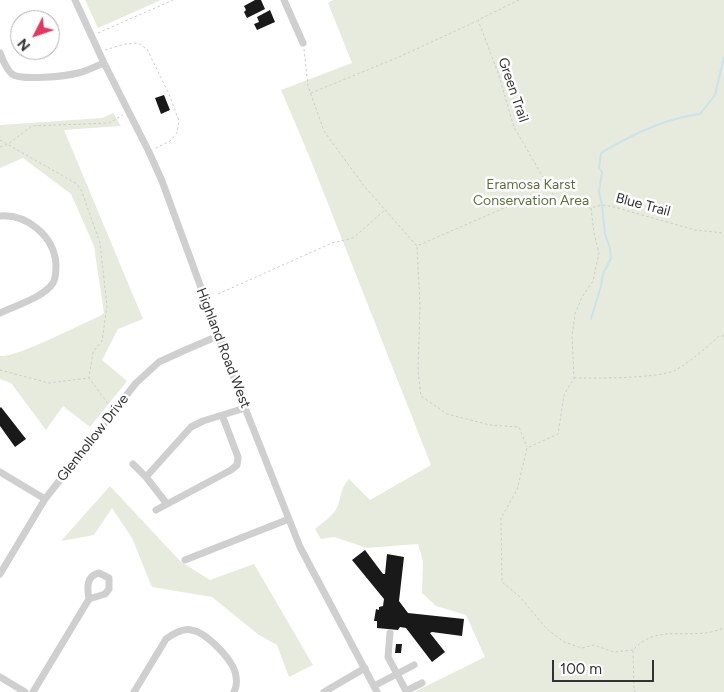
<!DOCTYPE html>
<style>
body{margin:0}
#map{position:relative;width:724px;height:692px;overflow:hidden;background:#fff;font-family:Figtree,sans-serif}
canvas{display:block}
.north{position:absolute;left:10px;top:10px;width:50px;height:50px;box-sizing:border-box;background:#fff;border:1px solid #adadad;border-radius:50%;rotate:229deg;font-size:14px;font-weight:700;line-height:20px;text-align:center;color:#323232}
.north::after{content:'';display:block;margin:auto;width:18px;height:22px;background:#e6365d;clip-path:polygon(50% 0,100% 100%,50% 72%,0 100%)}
.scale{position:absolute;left:552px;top:660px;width:102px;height:22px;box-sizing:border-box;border:2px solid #323232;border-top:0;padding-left:6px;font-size:15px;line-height:18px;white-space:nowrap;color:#323232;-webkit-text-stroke:4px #fff;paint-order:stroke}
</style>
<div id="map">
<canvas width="724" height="692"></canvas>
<div class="north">N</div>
<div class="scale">100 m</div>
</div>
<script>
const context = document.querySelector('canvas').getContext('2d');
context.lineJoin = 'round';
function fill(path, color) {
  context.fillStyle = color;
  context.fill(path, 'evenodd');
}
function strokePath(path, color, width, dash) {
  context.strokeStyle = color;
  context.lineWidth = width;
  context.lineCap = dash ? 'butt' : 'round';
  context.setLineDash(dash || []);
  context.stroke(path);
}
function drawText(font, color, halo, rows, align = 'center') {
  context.font = font + ' Figtree,sans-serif';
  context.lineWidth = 5;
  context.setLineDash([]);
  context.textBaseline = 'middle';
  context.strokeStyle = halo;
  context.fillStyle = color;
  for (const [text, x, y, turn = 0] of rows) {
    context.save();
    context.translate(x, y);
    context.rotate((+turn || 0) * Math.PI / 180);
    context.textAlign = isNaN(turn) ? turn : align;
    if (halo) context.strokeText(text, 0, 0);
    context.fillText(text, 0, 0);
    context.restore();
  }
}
fill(new Path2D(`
 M85,0H161L98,28Z
 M333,0H724V692H414L485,657L466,615L436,606L422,593L423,561L418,544L367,548L334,537L321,539L315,529C323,522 334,516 338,505C342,494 340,489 349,479L370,500L431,465L310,158L281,90L352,63L328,3Z
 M113,113L121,126L64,130L143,319L118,329L102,360L127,381L90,427L63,406L46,430L11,383L0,379V356C16,358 81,324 100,316L104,313L94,246L71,194L23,158L0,168V125L102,118Z
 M110,486L180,561L210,580L254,564L313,665L289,677L277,645L259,635L212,597L152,587L132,538L112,508L94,535L61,541Z`), '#e7ebdd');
strokePath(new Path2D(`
 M591,319L601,286L603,274L611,258L610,248L605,234L602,205L599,192L602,172L599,168L601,153C631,135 665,118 700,114L715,95L724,57`), '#cae3eb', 2);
fill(new Path2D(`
 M255,0H261L265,9L247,18L244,12L246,10L244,6Z
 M270,10L275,22L257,30L254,24L259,22L257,17Z
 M164,95L170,110L161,114L155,98Z
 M1,407L26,439L15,447L0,426V408Z
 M365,550L383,574H385L387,554L404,557L399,601L408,613L464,619L462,636L432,632L430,633L445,652L432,662L406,628L400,627L398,630L377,628V621H374L376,609L379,610V607L383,606L384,599L352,560Z
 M396,644H402L401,653H395Z`), '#191919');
strokePath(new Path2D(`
 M519,0L478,20L498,73L514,127L558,203
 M98,33L173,0
 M304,49L308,86L324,131L364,186L417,246L527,198L591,208L602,205L614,207L695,230L724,233
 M105,50L125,44L138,43L147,49L169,94L179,121L177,133L170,141L154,149
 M311,93L399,57L477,21
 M0,140L77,184L82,192L100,243L107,306L102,341L93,352L89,378
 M0,147L8,144L32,126L109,123L123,115
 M591,208L594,233L599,253L593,281L582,297L575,314L572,336L574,378L564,395L558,434L527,448L517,490L501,518L502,582L519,596L547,629L564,642L582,648L594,645L613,652L633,650
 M417,247L420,306L418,371L421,396L447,414L490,425L519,427L527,447
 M218,294L332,243L353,238L385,210
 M0,370L49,383L89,378L109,405
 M574,378C597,378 657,379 676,370C691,361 706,348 719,336H724
 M636,692L634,691L633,650C654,627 677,636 704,633C711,633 718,630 724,628`), '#ccc', 1, [2.5, 2.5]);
strokePath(new Path2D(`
 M75,0L104,63L149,152L162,181L245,408L300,547L377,692
 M284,0L303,43
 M0,53C3,60 6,69 12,74C20,81 67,76 78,73C87,71 96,66 104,63
 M0,216C27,214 54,236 56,264C56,270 56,278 53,283C44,297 15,306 0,313
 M133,464L146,477L167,504
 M0,472L45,499
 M146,477L191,427L203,421L245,408
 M156,510L231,470L237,465L238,457L222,415
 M185,560L289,519
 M99,573L109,578V589L105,594L89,599C87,588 86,576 99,573Z
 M0,574L45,499L136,383L159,362L183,351L218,336
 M390,633L388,657L406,691L422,683
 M0,677L25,692
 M374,686L414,665
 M33,692L89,599
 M134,692L166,639C173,634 183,628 191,630C206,632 235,661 236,677C237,682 236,688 234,692
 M324,692L365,668`), '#cfcfcf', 7);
drawText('14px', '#323232', '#fff', [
 ["Green Trail",513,90,71],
 ["Blue Trail",643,205,15],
 ["Highland Road West",223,348,69],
 ["Glenhollow Drive",93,438,-52]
]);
drawText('14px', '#5c6e3e', '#fff', [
 ["Eramosa Karst",531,185],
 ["Conservation Area",531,201]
]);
</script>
